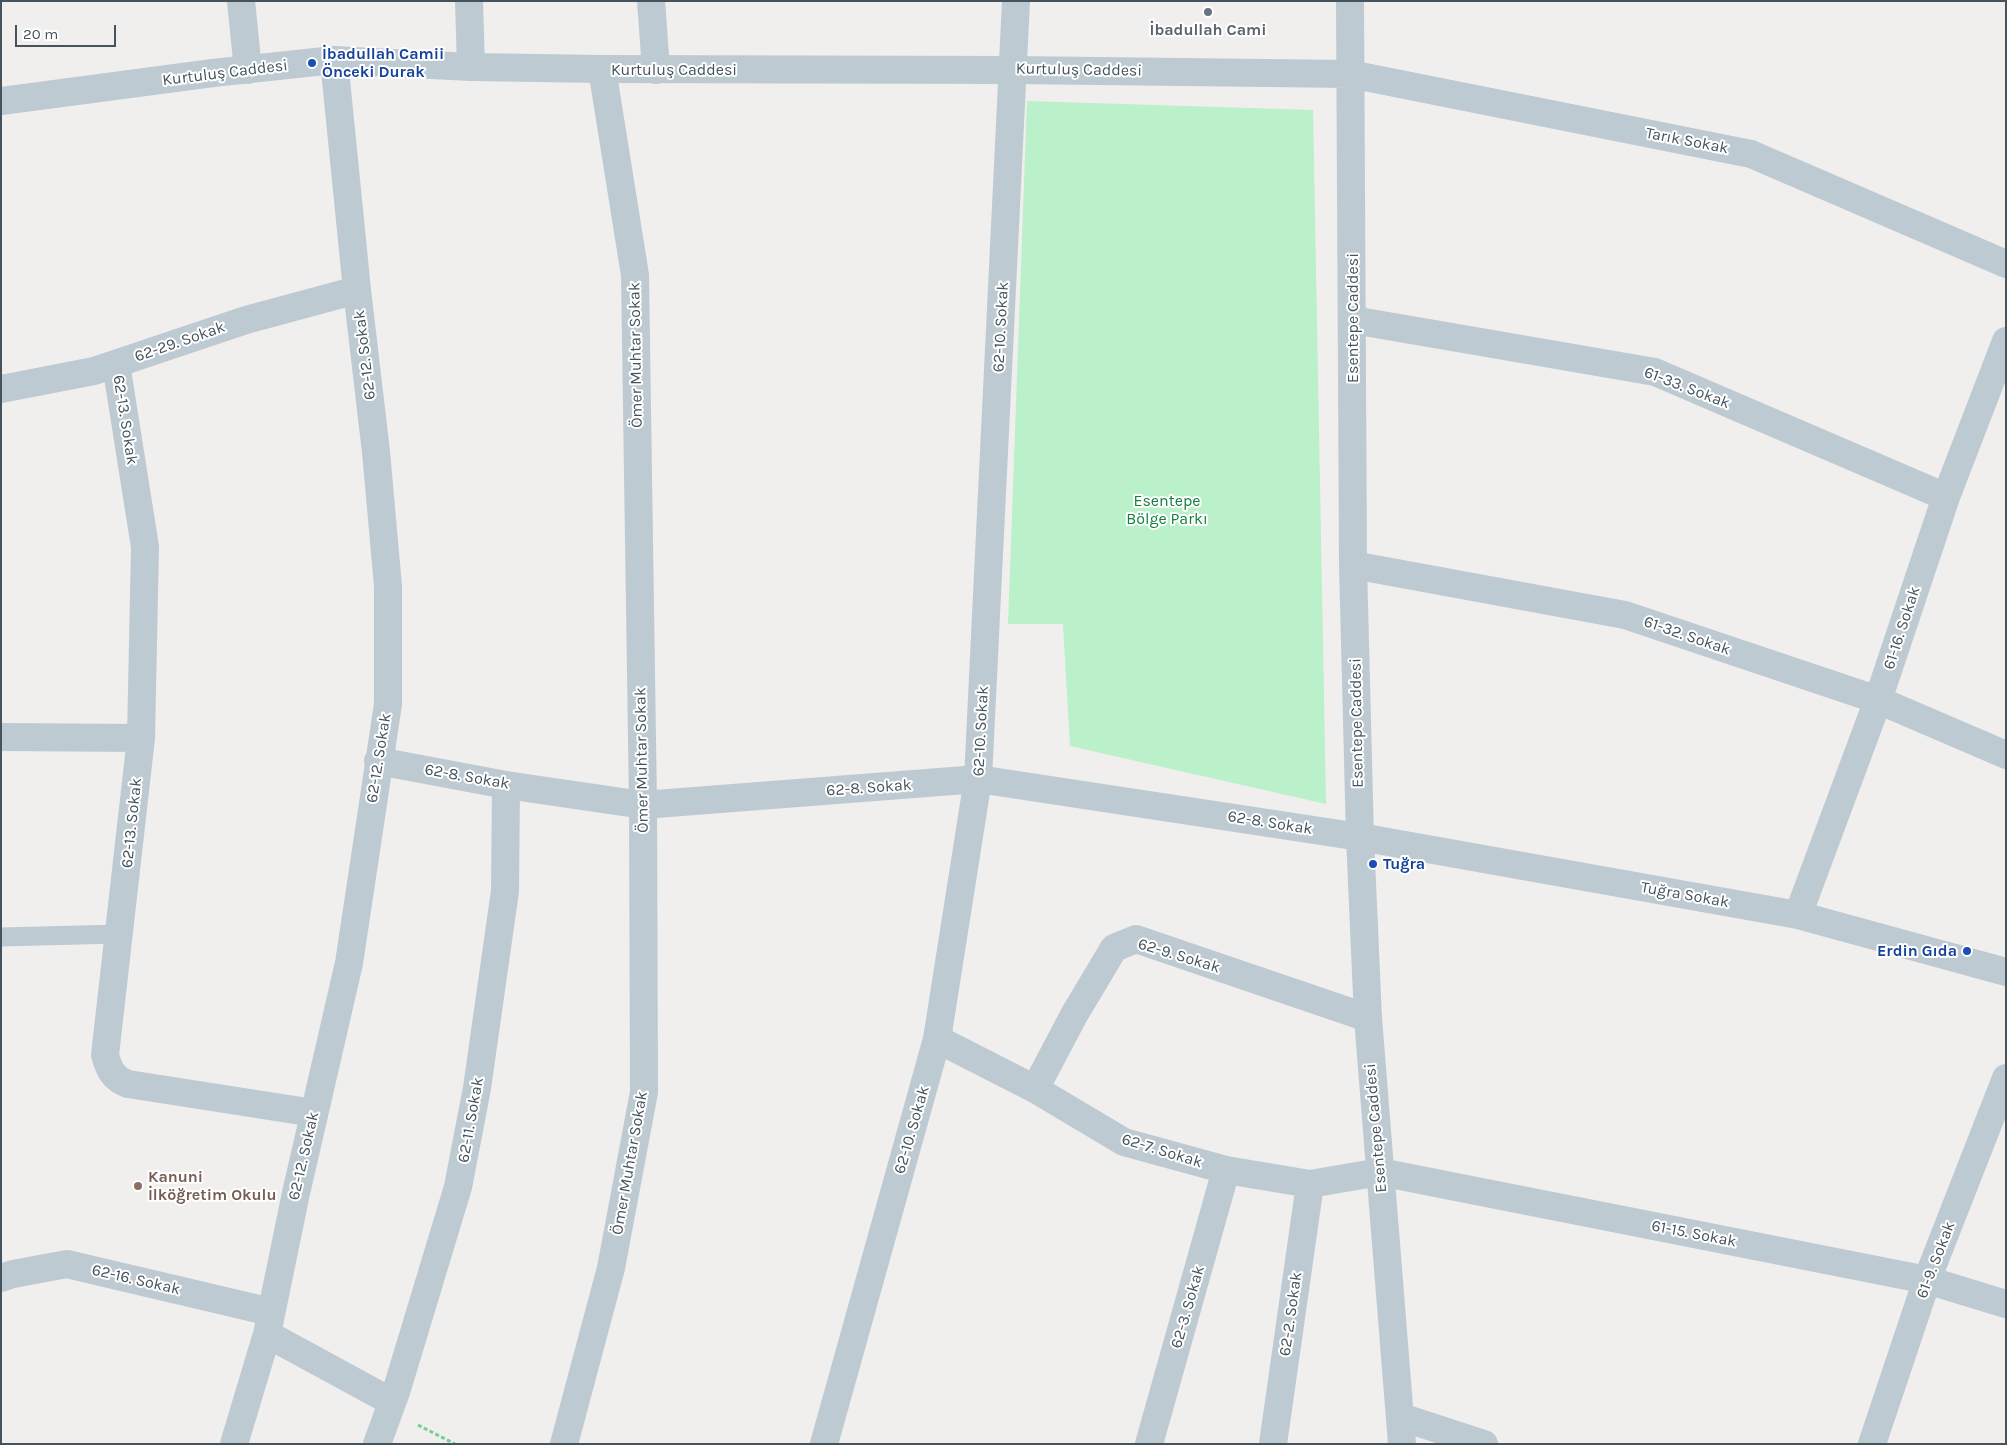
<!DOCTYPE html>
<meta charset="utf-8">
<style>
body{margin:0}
#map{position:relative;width:2007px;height:1445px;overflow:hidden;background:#f1eeee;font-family:Karla,sans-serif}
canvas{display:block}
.frame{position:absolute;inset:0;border:2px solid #45545c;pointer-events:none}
.scale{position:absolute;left:15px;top:25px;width:101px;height:22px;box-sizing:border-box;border:2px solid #45545c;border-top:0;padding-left:6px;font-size:15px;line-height:18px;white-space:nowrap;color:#45545c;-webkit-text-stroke:4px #fff;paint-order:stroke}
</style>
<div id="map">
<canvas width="2007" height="1445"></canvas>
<div class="frame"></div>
<div class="scale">20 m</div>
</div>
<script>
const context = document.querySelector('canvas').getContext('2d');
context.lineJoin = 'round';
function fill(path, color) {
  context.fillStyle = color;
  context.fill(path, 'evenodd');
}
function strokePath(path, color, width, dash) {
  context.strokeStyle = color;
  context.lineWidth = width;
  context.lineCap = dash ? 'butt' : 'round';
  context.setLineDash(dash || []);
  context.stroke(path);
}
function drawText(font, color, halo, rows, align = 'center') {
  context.font = font + ' Karla,sans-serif';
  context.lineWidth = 4;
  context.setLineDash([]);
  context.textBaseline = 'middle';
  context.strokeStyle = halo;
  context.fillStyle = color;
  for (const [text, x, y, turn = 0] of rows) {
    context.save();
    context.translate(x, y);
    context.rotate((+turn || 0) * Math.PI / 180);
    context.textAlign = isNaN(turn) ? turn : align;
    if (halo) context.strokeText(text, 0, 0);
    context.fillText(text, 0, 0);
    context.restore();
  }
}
fill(new Path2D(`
 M1027,101L1313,110L1326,804L1070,746L1063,624H1008Z`), '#baf0ca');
strokePath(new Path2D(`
 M418,1425L455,1444`), '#71cf97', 3, [4, 2.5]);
strokePath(new Path2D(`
 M1,937L119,934`), '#becad1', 19);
strokePath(new Path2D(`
 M241,1L248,70
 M469,1L471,67
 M651,1L656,70
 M1350,74L1751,154L2006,264
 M1353,320L1655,372L1946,497
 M116,364L145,547L141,738L105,1055C109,1070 114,1079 128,1084L314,1113
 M1,389L94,371L246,320L357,290
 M1353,565L1625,615L1878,700L2006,755
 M1,737L141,738
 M378,761L506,785L643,805L978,779L1360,837L1798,915L2006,972
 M1798,915L1878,700L1946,497L2006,341
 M937,1039L1035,1089L1124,1142L1226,1170L1310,1184L1380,1172L1927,1280L2006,1304
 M1035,1089L1074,1015L1114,948L1136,939L1368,1018
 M1,1278L13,1274L67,1264L271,1312
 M267,1334L392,1402
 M1401,1417L1484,1444
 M234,1444L267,1334L296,1193L349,963L388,704V586L376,452L357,290L334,60
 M377,1444L396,1392L458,1187L477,1088L505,891L506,785
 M564,1444L611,1268L644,1092L643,805L635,275L602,69
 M824,1444L937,1039L978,779L1016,1
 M1149,1444L1226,1170
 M1273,1444L1310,1184
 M1872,1444L1927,1280L2006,1078`), '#becad1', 28);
strokePath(new Path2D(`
 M1350,1L1353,565L1360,837L1368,1018L1402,1444
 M1,101L213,73L334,60L471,67L602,69L1014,70L1350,74`), '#becad1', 28);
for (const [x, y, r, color] of [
 [1208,12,5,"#6b7280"],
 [312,63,5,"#1a4fb4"],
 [1373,864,5,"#1a4fb4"],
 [1967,951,5,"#1a4fb4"],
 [138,1186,5,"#8d6e63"]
]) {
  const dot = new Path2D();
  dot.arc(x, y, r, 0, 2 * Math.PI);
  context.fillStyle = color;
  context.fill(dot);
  strokePath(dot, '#fff', 2);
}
drawText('bold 16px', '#5b616d', '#fff', [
 ["İbadullah Cami",1208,30]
]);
drawText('bold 16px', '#164399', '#fff', [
 ["İbadullah Camii",322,54],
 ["Önceki Durak",322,72],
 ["Tuğra",1383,864],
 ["Erdin Gıda",1957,951,"right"]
], 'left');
drawText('16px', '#45545c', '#fff', [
 ["Kurtuluş Caddesi",674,70],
 ["Kurtuluş Caddesi",1079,70,1],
 ["Kurtuluş Caddesi",225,73,-7],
 ["Tarık Sokak",1687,141,11],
 ["Esentepe Caddesi",1353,318,-90],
 ["62-10. Sokak",1001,327,-87],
 ["62-29. Sokak",180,342,-19],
 ["62-12. Sokak",365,355,-97],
 ["Ömer Muhtar Sokak",636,355,-91],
 ["61-33. Sokak",1687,388,21],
 ["62-13. Sokak",125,420,81],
 ["61-16. Sokak",1902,628,-72],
 ["61-32. Sokak",1687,636,19],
 ["Esentepe Caddesi",1357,723,-91],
 ["62-10. Sokak",981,731,-87],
 ["62-12. Sokak",379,758,-81],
 ["Ömer Muhtar Sokak",642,760,-91],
 ["62-8. Sokak",467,777,10],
 ["62-8. Sokak",869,788,-4],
 ["62-13. Sokak",132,823,-84],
 ["62-8. Sokak",1270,823,9],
 ["Tuğra Sokak",1685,895,10],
 ["62-9. Sokak",1179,956,17],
 ["62-11. Sokak",471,1120,-80],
 ["Esentepe Caddesi",1376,1128,-95],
 ["62-10. Sokak",912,1130,-74],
 ["62-7. Sokak",1162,1151,17],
 ["62-12. Sokak",304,1156,-77],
 ["Ömer Muhtar Sokak",630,1163,-80],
 ["61-15. Sokak",1694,1234,11],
 ["61-9. Sokak",1936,1260,-69],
 ["62-16. Sokak",136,1280,13],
 ["62-3. Sokak",1188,1307,-74],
 ["62-2. Sokak",1291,1314,-82]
]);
drawText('16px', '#13803f', '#fff', [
 ["Esentepe",1167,501],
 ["Bölge Parkı",1167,519]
]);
drawText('bold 16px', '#785e54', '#fff', [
 ["Kanuni",148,1177],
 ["İlköğretim Okulu",148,1195]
], 'left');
</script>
